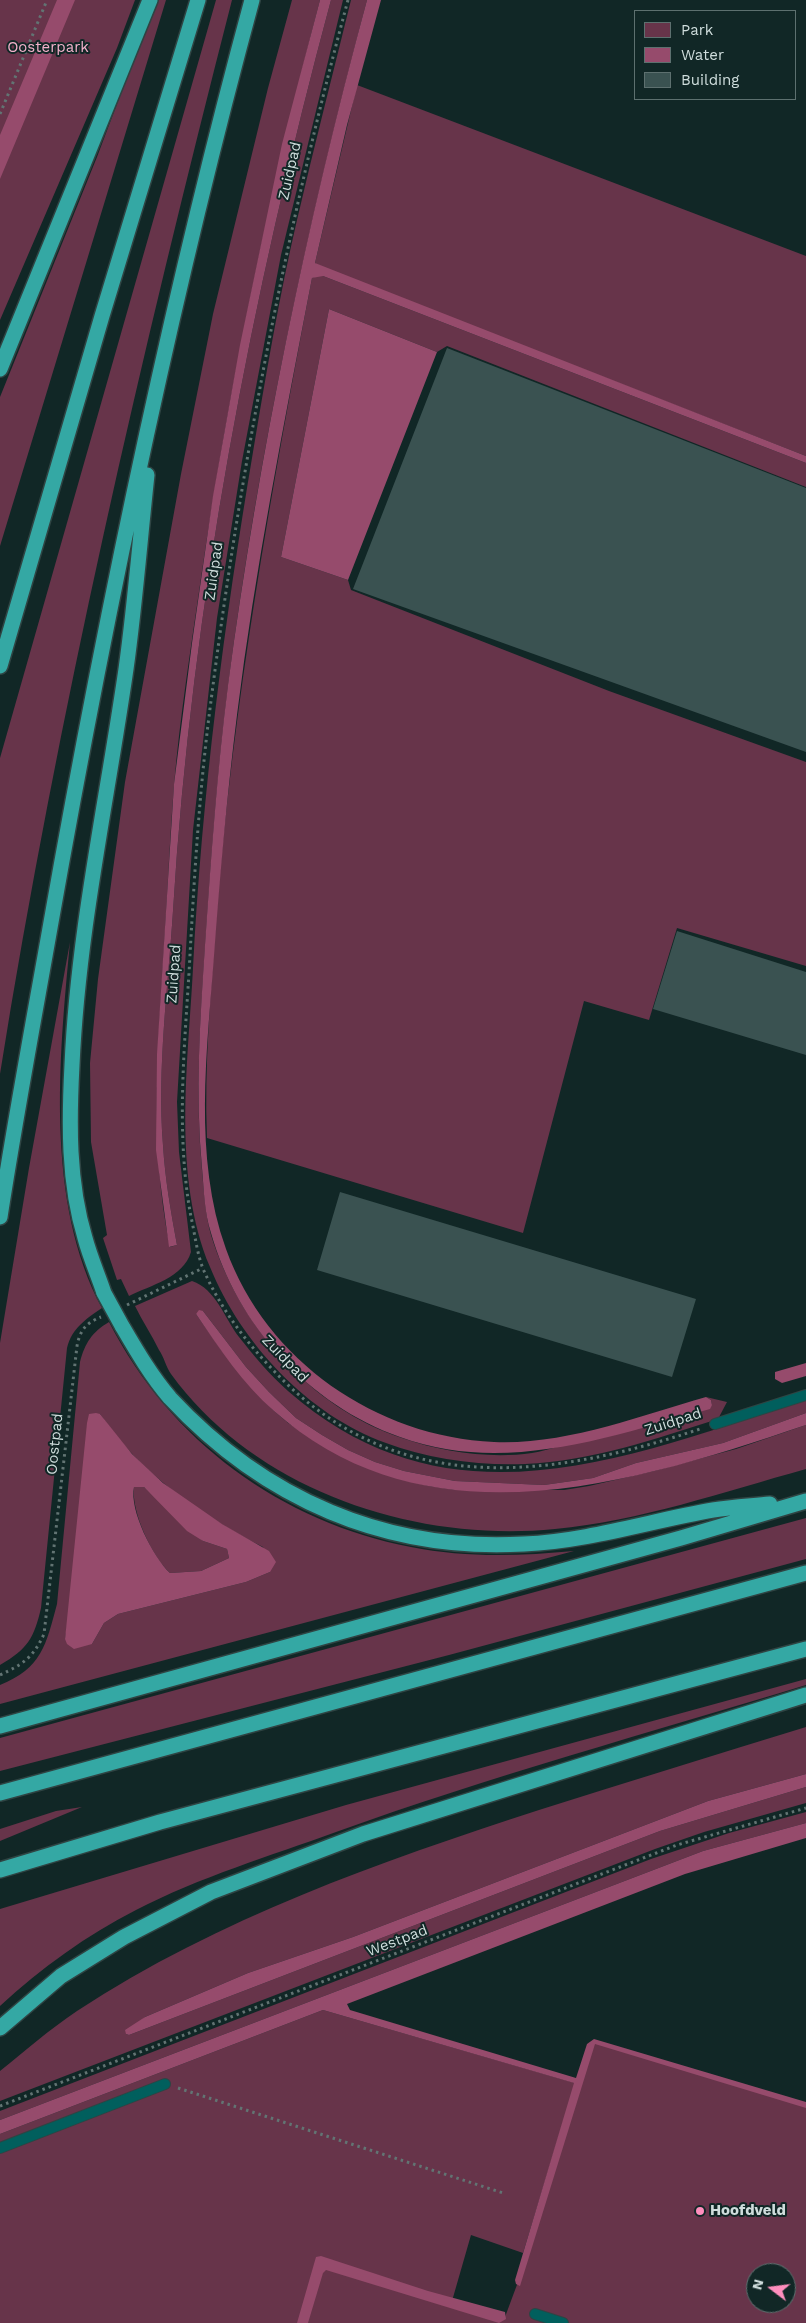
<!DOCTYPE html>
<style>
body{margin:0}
#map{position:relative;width:806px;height:2323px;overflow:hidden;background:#112726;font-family:"Work Sans",sans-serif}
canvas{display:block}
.legend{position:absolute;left:634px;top:10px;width:162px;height:90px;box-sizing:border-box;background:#112726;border:1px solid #5d706f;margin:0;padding:6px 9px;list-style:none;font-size:15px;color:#cfdddc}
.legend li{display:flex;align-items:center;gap:10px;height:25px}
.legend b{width:25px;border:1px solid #5d706f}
.north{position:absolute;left:746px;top:2263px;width:50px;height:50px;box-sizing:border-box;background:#112726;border:1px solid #5d706f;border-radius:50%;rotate:285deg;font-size:14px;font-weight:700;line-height:20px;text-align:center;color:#cfdddc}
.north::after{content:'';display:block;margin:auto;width:18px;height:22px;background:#fe8ebd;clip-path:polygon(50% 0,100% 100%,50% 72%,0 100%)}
</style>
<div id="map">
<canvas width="806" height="2323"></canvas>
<ul class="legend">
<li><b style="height:14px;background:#67344a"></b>Park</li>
<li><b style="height:14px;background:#964b6c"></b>Water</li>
<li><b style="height:14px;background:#3a5251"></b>Building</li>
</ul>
<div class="north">N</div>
</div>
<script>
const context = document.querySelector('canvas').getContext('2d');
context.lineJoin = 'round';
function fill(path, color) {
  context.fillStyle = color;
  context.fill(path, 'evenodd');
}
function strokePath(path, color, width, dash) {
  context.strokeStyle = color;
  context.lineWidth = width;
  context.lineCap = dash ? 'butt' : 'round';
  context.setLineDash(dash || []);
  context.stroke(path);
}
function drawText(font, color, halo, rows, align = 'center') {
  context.font = font + ' "Work Sans",sans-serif';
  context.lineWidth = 4;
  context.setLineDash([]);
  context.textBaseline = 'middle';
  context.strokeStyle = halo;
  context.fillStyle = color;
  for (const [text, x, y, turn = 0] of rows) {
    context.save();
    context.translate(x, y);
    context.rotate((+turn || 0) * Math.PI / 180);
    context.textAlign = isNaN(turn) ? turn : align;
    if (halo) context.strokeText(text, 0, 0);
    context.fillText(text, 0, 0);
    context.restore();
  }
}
fill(new Path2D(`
 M0,0H135L117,48L0,320Z
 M156,0H166L0,546V397L97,157Z
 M216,0H232C141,355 58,712 0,1074V758Z
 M292,0H320C270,191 230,382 201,578C191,647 180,716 174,785C170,834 168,883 165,931C159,1038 148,1140 170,1247L177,1245C171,1212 165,1179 163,1145C157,1067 168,988 173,911C192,603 251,297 331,0H343L281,255L242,461L217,618L193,830L177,1102L179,1152L191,1252C183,1278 151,1285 129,1296L121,1279L117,1280L103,1238L107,1235L91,1142L90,1063L98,979L125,782L181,474L213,314L268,88Z
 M351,0H367C307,225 258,455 228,686C217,773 211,860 205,947C200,1022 195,1095 202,1170C204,1192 205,1214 211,1235C239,1326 311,1408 402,1438C442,1452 490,1459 532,1453C550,1450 568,1443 586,1438C628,1427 670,1416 712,1405L711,1400L706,1397L727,1402L718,1419C655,1439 592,1461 525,1464C480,1466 428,1459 386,1443C308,1415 241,1343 210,1267C172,1176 188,1064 193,968C202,794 224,623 253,452C266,375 279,297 297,220C314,147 333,73 351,0Z
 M357,85L806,256V456L318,266L315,263Z
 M317,276H323L806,463V487L447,346L437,352L329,309L281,557L348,580L351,590L609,691L806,762V966L677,928L649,1020L584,1001L523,1233L207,1138C204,1065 211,992 216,920C233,704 271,491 312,278Z
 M70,942C59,1058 45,1202 102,1308C86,1319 72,1328 67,1348L41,1608C34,1638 28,1649 0,1665V1343L29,1168Z
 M192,1281C216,1289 225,1319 239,1337C254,1356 270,1375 288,1391C450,1533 627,1457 806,1400V1413L723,1443L636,1463L593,1478L544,1485L455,1481L404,1471L375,1462L348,1450L322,1435L296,1418L269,1392L246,1367L203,1311L196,1314L222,1351L243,1377L273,1410L288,1423L348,1459L404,1480L429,1486L456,1490H564L589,1486L654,1471L736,1449L806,1425V1469C723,1492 640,1521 555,1529C415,1543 256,1491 171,1374C166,1367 164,1357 159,1350C152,1335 142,1321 135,1306Z
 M109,1322C170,1441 281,1522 411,1547C465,1558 520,1556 574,1551L0,1704V1685C42,1668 46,1645 57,1604L80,1362C85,1343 92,1332 109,1322ZM100,1414C140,1473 200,1515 263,1547L270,1572L246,1582L118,1614L104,1623L92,1644L65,1639Z
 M134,1487H144L203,1541L227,1549L229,1558L201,1571L170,1573C152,1556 131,1512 134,1487Z
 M806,1518V1559L449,1655L0,1771V1738Z
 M806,1679V1685C649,1733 491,1776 336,1832C270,1856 200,1877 136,1910C87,1935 41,1968 0,2006V1909L346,1805Z
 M806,1727V1774L708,1801L353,1937L248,1973L145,2017L126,2034L129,2035L660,1831L806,1787V1803L704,1832L655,1849L0,2101V2071C25,2051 50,2029 77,2011C219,1918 379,1862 539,1810C628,1782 717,1754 806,1727Z
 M82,1807L0,1841V1829L56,1811Z
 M806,1812V1823L703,1851L0,2120V2111L651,1859L729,1833Z
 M323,2010L575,2083L523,2253L471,2235L452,2301L505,2317L518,2282L594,2042L806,2104V2323H0V2134ZM756,2273H786V2303H756Z`), '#67344a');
fill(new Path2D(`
 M57,0H75L0,179V135Z
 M320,0H331C251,297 192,603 173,911C168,988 157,1068 163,1145C165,1179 171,1212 177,1245L169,1247L156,1150L157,1054L174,784L192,643L213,496L240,345L282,144Z
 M367,0H381L347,125L315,263L806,456V463L323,276L312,278C284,423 255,569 237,715C227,795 220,875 214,956C207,1051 193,1157 226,1249C266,1361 377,1437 494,1442C567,1445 638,1416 706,1397L711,1400L712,1405L710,1409C609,1437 504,1475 400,1437C309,1405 237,1325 211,1233C204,1211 204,1190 202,1168C195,1093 200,1020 205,945C211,858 217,771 228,685C259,454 306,225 367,0Z
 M329,309L437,352L348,580L281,557Z
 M199,1310L203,1311L246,1367L269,1392L296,1418L322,1435L348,1450L375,1462L404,1471L455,1481L544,1485L593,1478L636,1463L723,1443L806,1413V1425C635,1483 428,1548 274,1411C243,1384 219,1348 196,1314Z
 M806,1363V1376L782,1383L775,1379V1372Z
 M96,1413L100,1414L132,1454L163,1483L222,1524L269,1551L276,1562L270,1572L246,1582L118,1614L104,1623L92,1644L74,1649L67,1644L65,1639L87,1423L89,1414ZM134,1487H144L187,1531L203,1541L227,1549L229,1558L201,1571L170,1573C153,1557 129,1510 134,1487Z
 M806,1774V1787L660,1831L129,2035L126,2034L125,2030L145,2017L248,1973L353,1937L708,1801Z
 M806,1823V1838L685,1874L347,2004L350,2010L576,2078L587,2044L594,2039L806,2102V2108L595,2044L520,2286L516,2284L515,2280L574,2083L323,2010L0,2134V2120L703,1851Z
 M321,2256L428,2291L505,2312L506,2319L499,2323L326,2270L323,2273L308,2323H297L316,2257Z`), '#964b6c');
fill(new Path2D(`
 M447,348L806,488V752L353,589Z
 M677,931L806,972V1055L653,1009Z
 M340,1192L696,1299L672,1377L317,1270Z`), '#3a5251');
const lane = new Path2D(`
 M715,1424L806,1395
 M0,2148L165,2084
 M535,2314L563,2323`);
const highway = new Path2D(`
 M0,369L150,0
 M0,666L102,316L198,0
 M0,1217C15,1120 33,1024 50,928C105,616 169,306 252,0
 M104,1293C98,1275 90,1257 85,1238C68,1182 69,1122 72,1065C78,931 107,801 126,669C135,605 140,539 147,475
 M122,1326C136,1350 151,1376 170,1398C264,1499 385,1552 524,1544C588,1541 650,1521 713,1510C732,1507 751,1506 770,1504
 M0,1726L681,1538L806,1501
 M0,1793L806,1573
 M0,1870L160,1822L806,1649
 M0,2028L61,1976L124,1937L211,1892L363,1834L806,1695`);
strokePath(lane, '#2f4443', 12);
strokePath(highway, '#2f4443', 18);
strokePath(new Path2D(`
 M348,0C286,230 241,465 211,701C199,791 194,882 189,973C184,1054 176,1136 191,1217C195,1234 197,1255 204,1271C221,1309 246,1342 274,1371C396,1500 550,1479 703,1428
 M0,114L47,0
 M127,1305L203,1268
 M0,1675C23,1664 33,1658 44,1634L77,1346C80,1330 86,1323 101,1317
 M178,2088L503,2193
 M0,2106L677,1845L806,1808`), '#627473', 3, [2.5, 4]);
strokePath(lane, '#015f5d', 10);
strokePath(highway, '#34a8a4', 15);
const highwayBridge = new Path2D(`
 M104,1293L122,1326`);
strokePath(highwayBridge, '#2f4443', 18, []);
strokePath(highwayBridge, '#34a8a4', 15);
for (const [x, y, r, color] of [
 [700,2211,5,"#fe8ebd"]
]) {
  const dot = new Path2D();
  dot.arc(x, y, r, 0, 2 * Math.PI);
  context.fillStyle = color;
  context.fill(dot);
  strokePath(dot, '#112726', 2);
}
drawText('15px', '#f3b1cb', '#112726', [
 ["Oosterpark",48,48]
]);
drawText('15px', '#cfdddc', '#112726', [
 ["Zuidpad",290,171,-77],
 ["Zuidpad",214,571,-82],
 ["Zuidpad",174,974,-86],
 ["Zuidpad",285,1359,46],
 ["Zuidpad",673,1422,-18],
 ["Oostpad",55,1444,-84],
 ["Westpad",397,1941,-21]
]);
drawText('bold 15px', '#cfdddc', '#112726', [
 ["Hoofdveld",710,2211]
], 'left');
</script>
